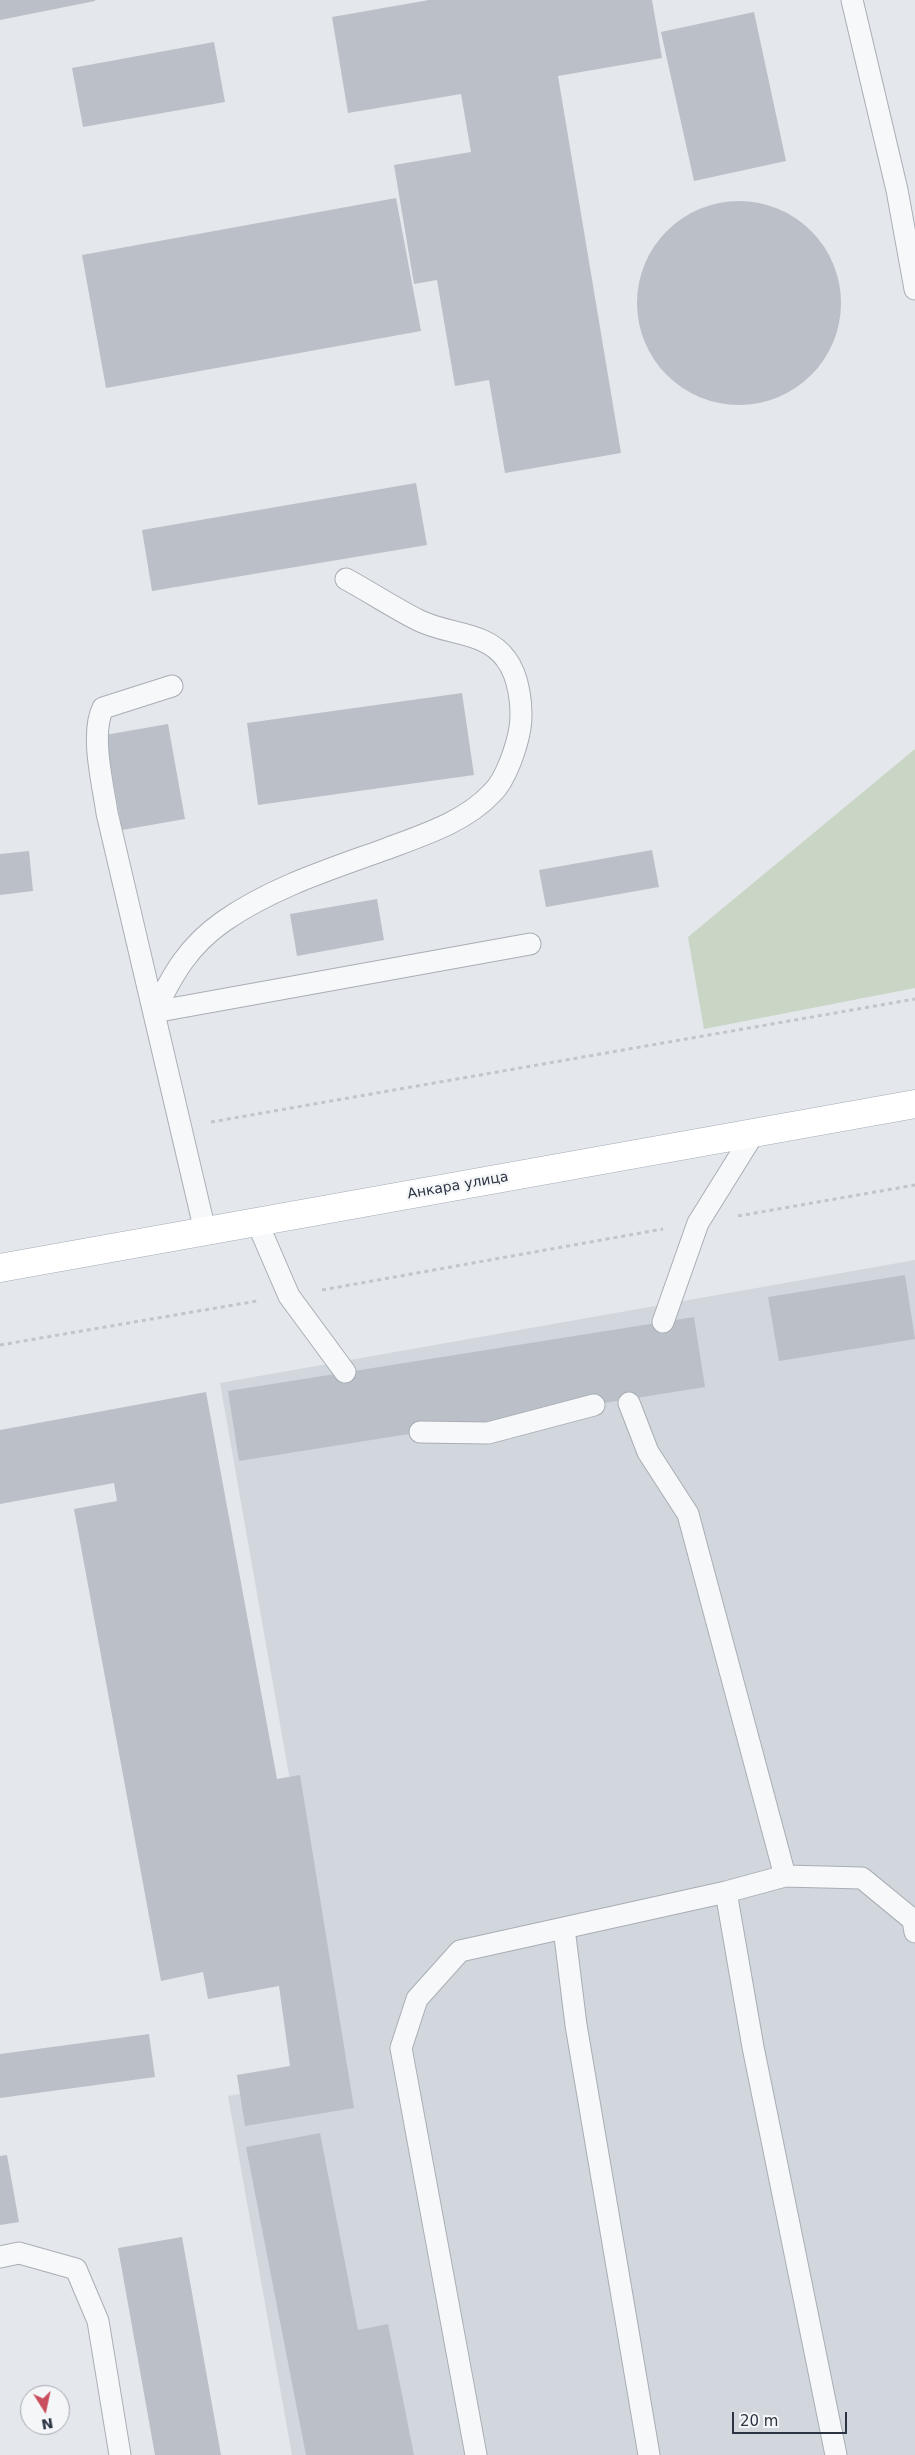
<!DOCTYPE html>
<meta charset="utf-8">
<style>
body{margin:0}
#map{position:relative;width:915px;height:2455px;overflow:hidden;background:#e4e7eb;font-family:"DejaVu Sans",sans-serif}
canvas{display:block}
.north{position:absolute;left:20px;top:2385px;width:50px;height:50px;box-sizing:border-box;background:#f4f6f8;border:1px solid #a4a8b0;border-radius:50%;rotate:170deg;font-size:14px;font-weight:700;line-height:20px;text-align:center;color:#2c3443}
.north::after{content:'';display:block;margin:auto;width:18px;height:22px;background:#ca4f5e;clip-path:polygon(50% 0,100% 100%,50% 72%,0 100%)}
.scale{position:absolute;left:732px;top:2412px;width:115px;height:22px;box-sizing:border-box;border:2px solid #2c3443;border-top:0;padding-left:6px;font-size:15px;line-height:18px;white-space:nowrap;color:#2c3443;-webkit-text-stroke:4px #f4f6f8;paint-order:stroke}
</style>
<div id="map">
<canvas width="915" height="2455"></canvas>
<div class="north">N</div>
<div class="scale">20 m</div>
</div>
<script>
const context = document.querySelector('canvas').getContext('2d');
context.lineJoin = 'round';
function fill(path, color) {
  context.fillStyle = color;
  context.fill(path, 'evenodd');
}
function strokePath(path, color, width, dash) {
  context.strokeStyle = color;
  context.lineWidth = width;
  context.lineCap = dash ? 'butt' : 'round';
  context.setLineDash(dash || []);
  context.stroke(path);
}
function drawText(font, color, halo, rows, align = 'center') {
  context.font = font + ' "DejaVu Sans",sans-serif';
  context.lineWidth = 4.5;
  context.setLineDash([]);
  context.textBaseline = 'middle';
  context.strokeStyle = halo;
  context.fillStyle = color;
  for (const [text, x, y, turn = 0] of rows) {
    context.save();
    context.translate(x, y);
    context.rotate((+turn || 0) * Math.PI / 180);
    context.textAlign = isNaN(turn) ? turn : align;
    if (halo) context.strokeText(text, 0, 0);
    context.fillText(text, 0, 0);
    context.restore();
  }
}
fill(new Path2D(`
 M915,1260V2455H292L228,2096L342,2076L220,1383Z`), '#d2d6dd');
fill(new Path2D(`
 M915,749V988L704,1029L688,937Z`), '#c9d5c5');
fill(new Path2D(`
 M0,0H95V1L0,20Z
 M429,0H652L662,58L558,76L621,453L505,473L489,380L455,386L437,280L414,284L394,165L471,152L461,94L348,113L332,17Z
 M754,12L786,161L694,181L661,32Z
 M214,42L225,102L83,127L72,68Z
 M396,198L421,331L106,388L82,255Z
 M637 303a102 102 0 1 1 204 0a102 102 0 1 1-204 0Z
 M416,483L427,545L152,591L142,530Z
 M462,693L474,775L258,805L247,723Z
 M168,724L185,819L122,830L105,735Z
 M652,850L659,887L546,907L539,870Z
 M29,851L33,891L0,895V854Z
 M377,899L384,940L297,956L290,914Z
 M905,1275L915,1339L779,1361L768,1297Z
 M694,1317L705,1387L239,1461L228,1391Z
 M206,1392L277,1779L300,1775L354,2108L245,2126L237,2075L290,2066L279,1986L208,1999L203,1972L161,1981L74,1509L117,1501L114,1483L0,1504V1430Z
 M149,2034L155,2077L0,2098V2054Z
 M320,2133L358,2330L388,2324L414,2455H306L246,2147Z
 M7,2155L19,2222L0,2225V2156Z
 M182,2237L221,2455H155L118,2248Z`), '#bbc0c8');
const lane = new Path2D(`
 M852,0L897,190L915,289
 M172,686L103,708C90,734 103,784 107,813L205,1231
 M154,1012C173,974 188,946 224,921C273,887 331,869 386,849C423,835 465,822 492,793C506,780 517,746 520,728C523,707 519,676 506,659C486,631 447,635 418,620C394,608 370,592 346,579
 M154,1012L530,944
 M257,1222L289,1296L345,1372
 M663,1322L698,1223L754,1133
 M629,1403L648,1452L688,1514L785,1876
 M420,1432L488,1433L594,1405
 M726,1892L753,2047L836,2455
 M564,1928L576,2025L649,2455
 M0,2257L19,2253L76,2269L98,2321L120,2455
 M476,2455L401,2048L417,1999L460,1951L726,1892L785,1876L862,1878L913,1920L915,1932`);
const primary = new Path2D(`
 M0,1268L915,1104`);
strokePath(lane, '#a9aeb5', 23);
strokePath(primary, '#a4abb7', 29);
strokePath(new Path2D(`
 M211,1122L915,999
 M738,1216L915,1185
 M322,1290L663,1229
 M0,1345L257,1301`), '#c2c5ca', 3, [4, 4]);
strokePath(lane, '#f7f8fa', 21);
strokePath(primary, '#fff', 28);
drawText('14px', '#2c3443', '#f4f6f8', [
 ["Анкара улица",458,1186,-10]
]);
</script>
